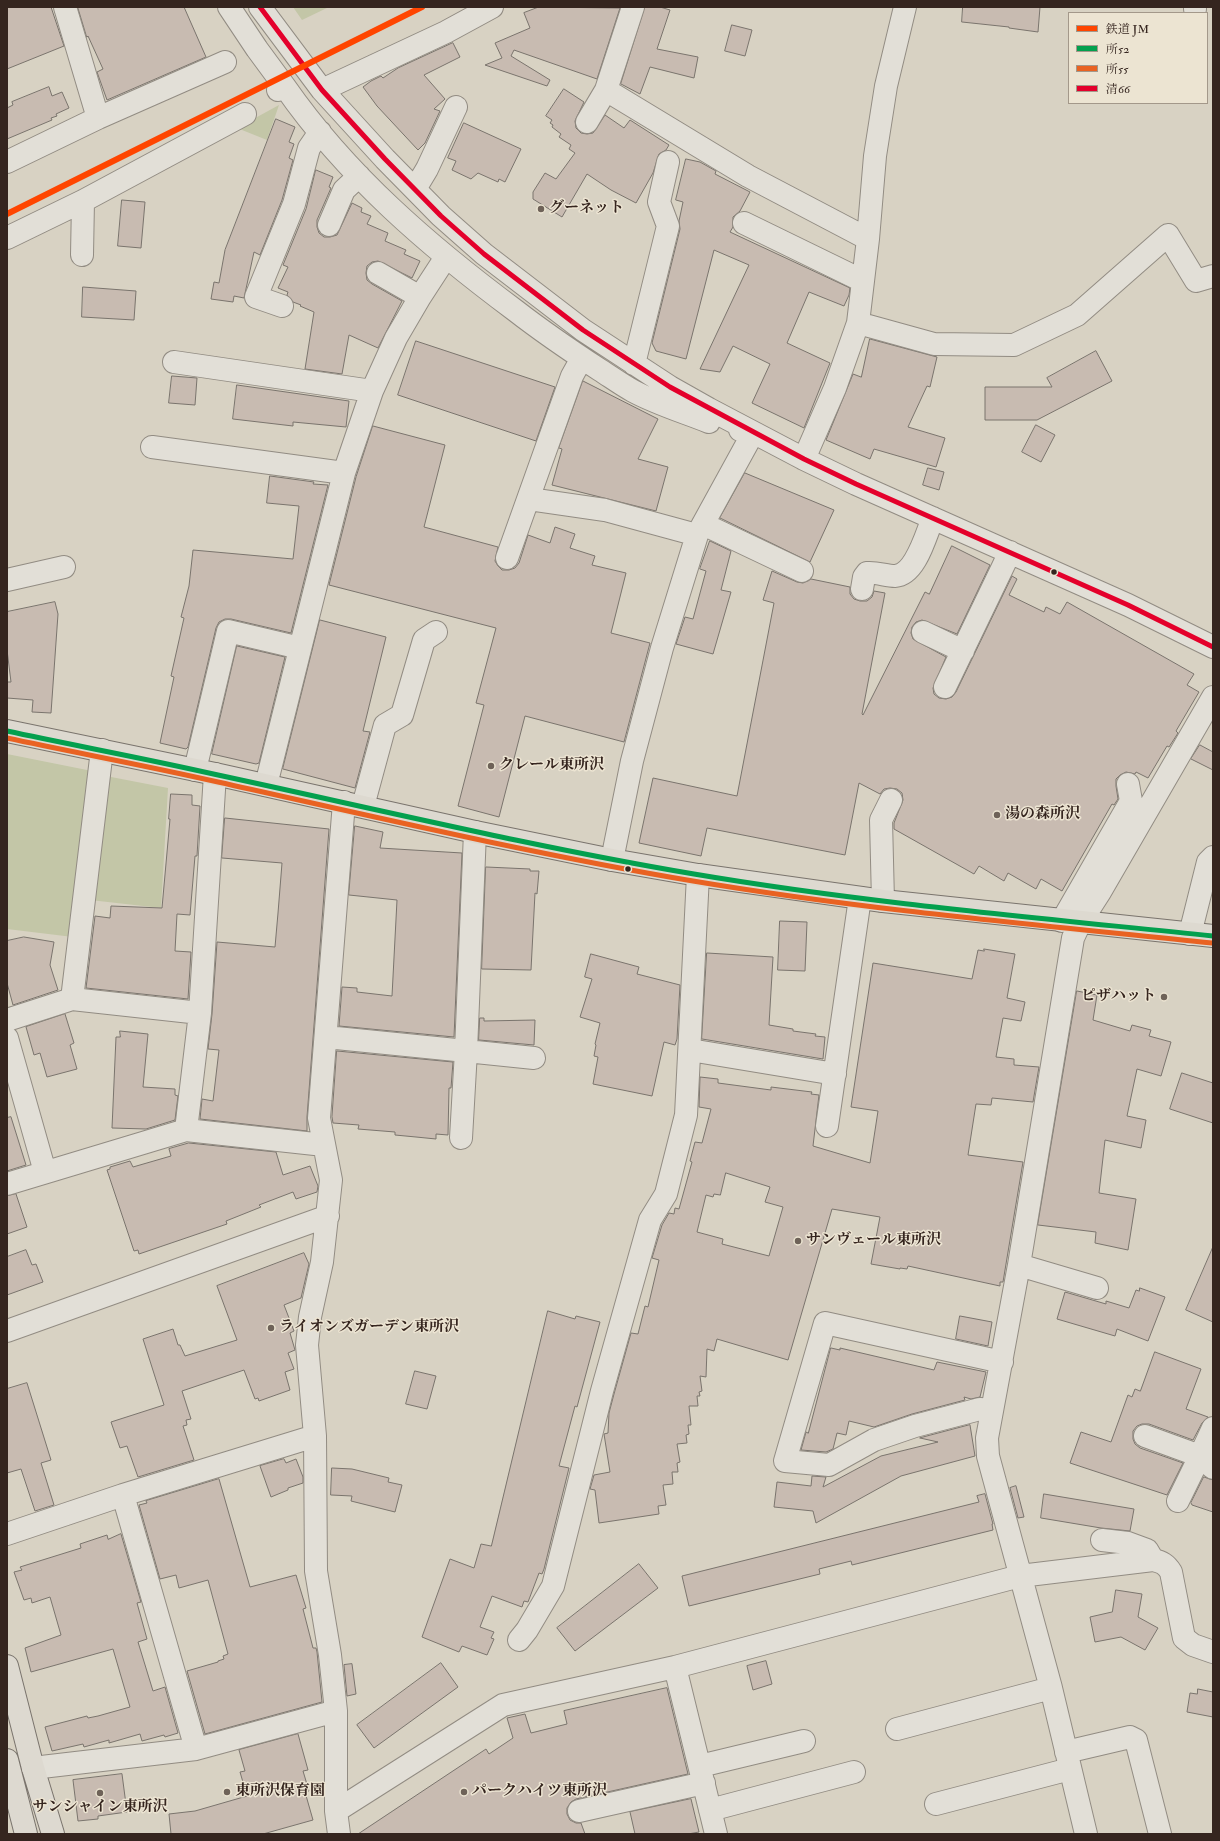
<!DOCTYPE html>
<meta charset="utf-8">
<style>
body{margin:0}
#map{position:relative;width:1220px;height:1841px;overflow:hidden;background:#d8d2c3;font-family:"IM FELL Double Pica","Noto Serif JP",serif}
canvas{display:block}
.frame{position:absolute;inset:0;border:8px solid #35251f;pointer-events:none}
.legend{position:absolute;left:1068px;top:12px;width:140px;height:92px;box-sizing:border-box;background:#ece4d2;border:1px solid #a3988a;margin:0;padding:5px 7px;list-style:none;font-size:12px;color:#35251f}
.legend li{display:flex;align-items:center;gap:8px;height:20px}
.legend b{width:20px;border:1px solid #a3988a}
</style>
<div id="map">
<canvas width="1220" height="1841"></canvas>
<div class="frame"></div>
<ul class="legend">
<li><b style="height:5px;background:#ff4500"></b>鉄道 JM</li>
<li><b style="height:5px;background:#03a04e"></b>所52</li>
<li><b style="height:5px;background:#e96222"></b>所55</li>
<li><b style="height:5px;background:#e4002b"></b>清66</li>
</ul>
</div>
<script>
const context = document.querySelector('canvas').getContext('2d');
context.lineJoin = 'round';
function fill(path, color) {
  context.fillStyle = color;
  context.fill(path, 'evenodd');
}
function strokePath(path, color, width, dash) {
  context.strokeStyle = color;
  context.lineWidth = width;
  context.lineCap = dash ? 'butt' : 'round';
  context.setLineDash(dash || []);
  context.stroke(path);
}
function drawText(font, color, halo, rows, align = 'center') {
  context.font = font + ' "IM FELL Double Pica","Noto Serif JP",serif';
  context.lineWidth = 3;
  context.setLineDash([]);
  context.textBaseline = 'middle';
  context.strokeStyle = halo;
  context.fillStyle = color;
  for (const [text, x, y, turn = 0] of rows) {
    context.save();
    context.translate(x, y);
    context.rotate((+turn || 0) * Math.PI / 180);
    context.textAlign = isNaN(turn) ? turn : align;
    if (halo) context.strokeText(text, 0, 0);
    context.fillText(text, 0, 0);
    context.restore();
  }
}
fill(new Path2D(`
 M293,7H329L302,20Z
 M279,105L267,140L237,128Z
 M7,754L92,771L73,937L7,929Z
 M106,776L168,788L161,908L90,900Z`), '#c3c6a7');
const building = new Path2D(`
 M7,7H51L64,46L7,69Z
 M78,7H184L206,57L107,100L97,72L103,69L88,36L87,37Z
 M539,7L620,8L597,79L514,50L511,56L550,80L547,86L485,65L502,58L495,43L530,28L524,13Z
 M645,7H660L670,10L657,49L698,57L694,78L650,67L640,94L621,84Z
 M963,7H1040L1038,32L1009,28V27L962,22Z
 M732,25L752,30L745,56L725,51Z
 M453,43L460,57L424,75L445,99L434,109L440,111L425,143L418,150L377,106L363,87L371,81L381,76L383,78L398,68Z
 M49,87L52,96L62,92L69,108L56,114L57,116L51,118L52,120L7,139V108L13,105L12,102Z
 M564,89L584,102L575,121L576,128L581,133L587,134L593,133L605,115L624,128L630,120L669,145L666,150L659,154L653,173L636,203L611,190L587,174L562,217L533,199V192L545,173L556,179L575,153L569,149L571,145L559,137L561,134L552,127L553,125L550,123L552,120L546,116Z
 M276,119L295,127L289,142L294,144L289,158L293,160L282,200L260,255L254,252L244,298L234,296L233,302L211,299L214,282L219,283L225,250Z
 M464,123L521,149L505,182L499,179L498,182L478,173L471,179L452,170L456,161L448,158Z
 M686,159L700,162L716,171L715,174L750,192L740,211L733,217V227L730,232L850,288L849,295L844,306L809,292L787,343L830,363L804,428L752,403L770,364L733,346L720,372L700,369L749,265L714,250L686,359L656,351L652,343L680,229L679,221L683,202L676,200Z
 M316,170L333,177L329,187L331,188L317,220V227L319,233L324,237H330L337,235L352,203L362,208L361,212L371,216L367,224L388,233L385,241L406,250L404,254L420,261L412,278L378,261L372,262L367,266L366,273L367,280L372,284L402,301L378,348L349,335L342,374L305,369L314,312L300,306L301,305L293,302L287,295L288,292L278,288L288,267L283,265L306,209Z
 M122,200L145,202L141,248L118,246Z
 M83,287L136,291L134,320L82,317Z
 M870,339L937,357L930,387L927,386L908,427L945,438L936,467L874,449L870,459L826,440L853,374L861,377Z
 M416,341L555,387L536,441L398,395Z
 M1096,351L1112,381L1037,420H985V387H1052L1047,378Z
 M172,376L197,378L195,405L169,403Z
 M583,381L658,419L638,459L668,467L656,511L552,485L562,449L559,448Z
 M237,385L349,401L346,427L293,422V426L233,419Z
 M1036,425L1055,435L1041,462L1022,452Z
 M373,426L445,445L424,527L498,547L495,561L498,566L502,570H509L515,568L519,563L528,535L550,543L555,527L575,534L570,548L595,556L592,565L626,573L611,633L650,643L624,742L525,716L499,817L458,806L484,705L476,703L496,628L329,585L356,477Z
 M928,468L944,472L939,490L923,485Z
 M745,473L834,510L810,562L720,518Z
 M270,476L314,482L313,484L328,485L291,633L231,619H225L219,622L216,628L188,747L186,749L160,743L174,677L171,676L184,618L181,617L189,586L193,550L293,559L299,506L267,503Z
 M710,541L731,551L721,590L731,592L713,654L676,644L685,617L693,619L706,571L700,569Z
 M952,546L990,565L957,634L922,620L916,622L912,627L911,633L913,639L946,657L933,688L934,694L939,698L946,699L952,697L956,692L1012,576L1017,579L1009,595L1044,612L1046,607L1060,614L1067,602L1194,674L1187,685L1199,692L1176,731L1178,733L1169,747L1167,746L1148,778L1136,772L1135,774L1126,772L1120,775L1116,779V786L1118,799L1114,805L1112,804L1062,891L1041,879L1036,889L1008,873L1004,881L979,866L974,874L894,829V823L903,800L902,793L897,789L890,788L884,789L880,794L859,783L845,855L707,828L701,856L639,843L653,778L737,796L774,603L763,600L772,571L797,582L803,583L811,579L850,587V594L854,599L860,601H867L872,597L874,591L885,593L862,714L863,715L925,592L929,594Z
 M55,602L58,614L51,713L32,712L33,700L7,698V682H11L7,650V612Z
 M320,620L386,637L363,731L370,732L355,788L283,769Z
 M237,646L285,657L259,763L256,764L212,754Z
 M1200,745L1213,752V770L1191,759Z
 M171,794L192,795V805L200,806L197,856H195L190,915L177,914L175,951L191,952L188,999L86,988L95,916L110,918L111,906L162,908L170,819H169Z
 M225,818L329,829L307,1117V1131L200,1119L202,1099L213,1101L219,1050L208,1049L212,1014L217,942L275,947L278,913L282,863L222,858Z
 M355,826L383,832L380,848L462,853L454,1037L339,1026L342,987L357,988V992L392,996L397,900L349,895Z
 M486,867L530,869V871H539L537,894L535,893L531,970L482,969Z
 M780,921L807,922L805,971L778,970Z
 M24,937L54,942L50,965L58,990L13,1005L7,983V941Z
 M984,949L1015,954L1007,998L1025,1002L1021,1021L1003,1018L996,1057L1014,1059V1065L1039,1067L1033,1102L992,1098L991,1105L976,1104L968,1155L1023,1162L1003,1282H1000V1286L908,1266L907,1269L900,1268V1269L871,1264L880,1217L832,1209L788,1360L717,1339L714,1351L707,1349L706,1377L700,1376L702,1391L699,1392L700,1396H697L698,1406H689L691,1425H688L689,1434L686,1435L687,1443L677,1444L680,1462L677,1463L678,1472H672L673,1484L663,1485L666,1505L658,1506L659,1514L599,1523L595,1490L590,1489L594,1475L610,1472L604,1434L608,1433L609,1413L614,1394L631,1333L638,1334L645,1306L648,1307L659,1260L652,1258L662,1225L669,1213L674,1214L675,1208L679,1209L692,1162L690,1161L695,1142L702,1143L711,1109L699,1107L700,1077L718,1079V1083L771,1090V1087L812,1092L811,1094L819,1095L813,1146L870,1163L878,1111L851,1107L873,963L972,979L978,950L984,951ZM726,1173L770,1187L765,1202L783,1207L769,1256L722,1244L723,1239L697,1232L706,1195L713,1197L714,1194L720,1195Z
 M707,953L773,957L769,1025L793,1029V1031L816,1034L815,1036L825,1037L823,1059L702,1039Z
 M591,954L639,967L637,974L680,985L677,1039L675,1045L664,1042L652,1096L593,1084L598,1057L594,1056L596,1045L595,1044L600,1023L580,1017L592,979L585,977Z
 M1077,991L1097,995L1093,1020L1130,1031L1132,1025L1151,1030L1149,1036L1171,1042L1161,1076L1137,1069L1127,1116L1146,1120L1141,1148L1105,1140L1099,1193L1136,1199L1128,1250L1095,1243L1096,1232L1038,1225Z
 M65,1014L74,1043L70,1045L77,1069L47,1077L40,1053L34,1055L26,1027Z
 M480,1018H484V1021L535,1020L534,1045L479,1040Z
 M120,1031L148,1034L143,1087L175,1089V1095L178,1096L175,1120L146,1129L112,1128L116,1037H120Z
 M337,1051L453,1062L451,1088H449L448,1135L436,1134V1139L416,1137L395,1135V1132L358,1129L359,1125L333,1123L332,1117Z
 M1182,1073L1213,1083V1123L1170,1109Z
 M11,1117L26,1165L7,1171V1118Z
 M189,1143L276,1152L283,1175L310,1166L318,1186L317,1192L296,1199L293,1192L259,1205L261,1207L226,1221L227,1224L139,1254L138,1250L134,1251L107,1170L110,1169V1167L130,1161L133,1167L171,1156L169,1149Z
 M16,1194L27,1227L7,1234V1196Z
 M1213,1247V1322L1186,1310Z
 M26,1250L32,1265L36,1264L43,1282L7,1295V1257Z
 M304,1253L309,1264L301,1298L284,1305L294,1331L290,1333L295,1350L288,1353L294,1369L285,1372L290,1390L259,1401L258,1398L255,1399L244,1370L182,1391L191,1419L186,1420L187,1425L183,1426L194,1460L138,1477L127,1446L120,1448L111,1422L164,1405L143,1339L173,1329L178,1345H180L185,1356L237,1340L217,1286Z
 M1140,1288L1165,1297L1148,1341L1117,1329L1115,1336L1057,1319L1065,1292L1106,1304V1301L1129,1308L1136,1290L1139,1291Z
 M548,1311L575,1319L576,1316L600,1322L577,1407L575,1406L559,1466L569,1468L544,1569L542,1574L539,1573L528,1602L524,1601L522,1607L492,1596L480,1627L494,1632L491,1638L494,1639L487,1655L462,1646L459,1652L422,1637L450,1559L474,1568L481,1544L491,1546Z
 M960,1316L992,1322L988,1346L956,1339Z
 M831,1348L840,1350V1348L934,1370L937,1362L986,1372L980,1397L971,1399L964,1397L965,1400L912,1414L874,1427L849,1421L846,1435L837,1433L833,1449L826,1452L801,1450L806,1432L808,1433Z
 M1155,1352L1201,1369L1186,1409L1208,1417L1202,1423L1193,1440L1149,1424H1142L1137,1426L1133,1431V1439L1135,1444L1140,1448L1183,1463L1167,1495L1070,1463L1081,1432L1111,1442L1128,1395L1132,1397L1135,1389L1140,1391Z
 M415,1371L436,1376L427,1409L406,1404Z
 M27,1383L51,1460L41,1463L54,1505L35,1511L21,1469L7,1473V1389Z
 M970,1425L975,1456L901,1476L816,1523L813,1511L774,1507L777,1482L811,1486L812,1476L826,1477L823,1487L881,1456L938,1442L920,1438Z
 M284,1459L286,1463L296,1459L303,1477V1483L288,1488V1490L271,1497L260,1466Z
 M332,1468L352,1469L389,1478L388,1482L402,1485L395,1512L351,1501L352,1496L331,1495Z
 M1204,1477L1213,1480V1512L1192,1505L1191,1503Z
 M219,1479L250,1587L296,1575L306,1608L303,1609L313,1648H316L317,1652L322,1702L205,1734L187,1671L218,1662V1661L224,1659L223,1656L228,1654L208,1580L179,1588L176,1575L160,1579L139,1505L147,1503L146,1501Z
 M1016,1486L1024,1517L1018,1518L1010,1488Z
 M985,1494L993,1524H992L993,1530L852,1565L851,1561L819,1569L820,1574L689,1606L682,1576L979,1502L977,1496Z
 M1044,1494L1134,1509L1130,1531L1101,1528L1041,1518Z
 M121,1534L141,1602L137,1603L147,1639L138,1642L153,1691L165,1687L178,1733L165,1737L164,1735L142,1741L140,1734L109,1743V1740L84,1747L83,1744L52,1751L45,1727L87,1716L88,1718L98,1716L130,1707L113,1649L31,1672L25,1648L61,1635L50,1597L32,1603L31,1598L24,1600L14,1572L22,1570L20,1567L81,1548L80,1544L107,1535L108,1539Z
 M639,1564L658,1588L575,1651L557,1628Z
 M1116,1590L1142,1594L1138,1617L1158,1628L1145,1650L1121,1637L1095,1642L1090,1617L1112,1612Z
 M766,1661L772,1684L753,1690L747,1666Z
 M441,1663L458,1687L374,1748L357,1725Z
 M352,1664L356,1694L347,1696L344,1665Z
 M667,1688L688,1774L576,1799L571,1802L567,1808V1814L570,1820L576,1823H581L585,1834H358L486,1749L489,1754L513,1738L507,1718L525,1714L531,1733L567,1724L564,1711Z
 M1198,1689L1213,1692V1717L1187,1712L1190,1693L1197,1694Z
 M298,1734L308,1770L303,1771L309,1791L305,1792L313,1820L263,1834H171L169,1814L195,1811L247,1796L240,1772L245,1771L239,1750Z
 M122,1774L127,1812L98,1816V1819L78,1821L73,1780Z
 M691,1799L699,1832L688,1834H635L630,1812Z`);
fill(building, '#c8bbb1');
strokePath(building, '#7a746d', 1);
const minor = new Path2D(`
 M229,7L257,49L285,87
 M260,7L322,90L385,159L441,216L484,254L583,330L670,387L709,409L804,459L856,484L1128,605L1213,647
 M1195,7V9
 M278,90L285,87C347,176 430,247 516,311C543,332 571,351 600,370C611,377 622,385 633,391C657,404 684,412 709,422
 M322,90L446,32L492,7
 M606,90L748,176L868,239
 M98,118L225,62
 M587,122L606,90L633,7
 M7,162L98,118L65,7
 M415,189L427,169L456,107
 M744,223L863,281
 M329,225L344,190L359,176
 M7,238L83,201L245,114
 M82,255L83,201
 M378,273L420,297
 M282,306L256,297L294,204L309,148L320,132
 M858,323L934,344L1014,345L1077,315L1168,235L1196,281L1213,276
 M174,362L372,391
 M634,364L668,226L659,202L668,162
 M152,447L344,473
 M804,459L835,388L858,323L868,239L875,156L886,86L905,7
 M529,499L605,510L697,535
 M703,524L802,571
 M507,558L572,376L582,358
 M7,580L64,567
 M862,589L864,577L867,573C877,572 886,576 895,576C916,575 926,534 933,518
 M923,632L963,651
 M945,687L1010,552
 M195,770L228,631L300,648
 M266,785L344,473L372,391L396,338L420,297L446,257
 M363,806L385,725L402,715L424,640L436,632
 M612,860L632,761L662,648L697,535L753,433L740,430
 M883,901L881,820L891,800
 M1062,921L1131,801L1128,784
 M1190,934L1208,862L1213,857
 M72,999L102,750
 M7,1020L72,999L200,1013
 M326,1037L466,1051L475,832
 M7,1038L45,1172
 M690,1050L835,1074
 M827,1126L860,898
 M186,1130L200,1013L215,774
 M461,1138L466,1051L534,1058
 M7,1184L186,1130L324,1145
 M1019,1265L1097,1288
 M7,1331L328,1216
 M992,1410L980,1409L915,1426L874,1440L829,1465L785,1461L825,1323L1002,1362
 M1213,1428L1200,1456L1213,1468
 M1145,1436L1200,1456L1178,1501
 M7,1534L123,1495
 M1102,1540L1128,1543L1147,1550L1153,1560
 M519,1640L527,1630L553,1586L602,1391L650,1220L666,1194L686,1115L698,875
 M675,1667L716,1834
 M897,1729L1051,1688
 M196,1749L123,1495L315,1436
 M1066,1752L1130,1737L1136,1740L1160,1834
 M700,1766L804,1741
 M33,1768L196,1749L336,1711
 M936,1804L1070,1769
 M710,1810L854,1772
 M336,1811L503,1705L675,1667L1020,1576L1153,1560C1162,1562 1166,1564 1171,1572L1184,1638L1193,1645L1213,1652
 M579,1811L704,1783
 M339,1834L336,1811V1711L330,1655L316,1571L315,1436L307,1345L310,1317L322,1262L331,1180L319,1118L344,802
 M1086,1834L1051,1688L988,1456L987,1438L1019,1265L1073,938L1080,923L1100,892L1213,697`);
const major = new Path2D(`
 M7,731L215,774L475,832L612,860L698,875L883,901L1213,936
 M7,1666L33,1768L53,1834
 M7,1760L26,1834`);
strokePath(minor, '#928c83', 24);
strokePath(major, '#7a746d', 24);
strokePath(minor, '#e2dfd7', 22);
strokePath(major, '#ddd9d0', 22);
strokePath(new Path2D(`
 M7,731C77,746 148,759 218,775C376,809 534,847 694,874C865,903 1040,918 1213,936`), '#03a04e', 5);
strokePath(new Path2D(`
 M7,738C77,753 148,766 218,782C376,817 533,854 693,881C865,910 1039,925 1212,943`), '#e96222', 5);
strokePath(new Path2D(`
 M260,7L322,90L385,159L441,216L484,254L583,330L670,387L804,459L856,484L1128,605L1213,647`), '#e4002b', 5);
strokePath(new Path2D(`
 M7,214L422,7`), '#ff4500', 6);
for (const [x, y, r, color] of [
 [541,209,4,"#6e6258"],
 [1054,572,3.5,"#35251f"],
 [491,766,4,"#6e6258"],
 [997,815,4,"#6e6258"],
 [628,869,3.5,"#35251f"],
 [1164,997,4,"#6e6258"],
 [798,1241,4,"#6e6258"],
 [271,1328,4,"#6e6258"],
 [227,1792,4,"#6e6258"],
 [464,1792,4,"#6e6258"],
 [100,1793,4,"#6e6258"]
]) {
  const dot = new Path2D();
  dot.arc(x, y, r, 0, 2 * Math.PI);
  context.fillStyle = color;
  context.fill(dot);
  strokePath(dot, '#ece4d2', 1.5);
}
drawText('bold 15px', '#35251f', '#ece4d2', [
 ["グーネット",549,209],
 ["クレール東所沢",499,766],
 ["湯の森所沢",1005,815],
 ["ピザハット",1156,997,"right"],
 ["サンヴェール東所沢",806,1241],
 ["ライオンズガーデン東所沢",279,1328],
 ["東所沢保育園",235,1792],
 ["パークハイツ東所沢",472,1792],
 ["サンシャイン東所沢",100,1808,"center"]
], 'left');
</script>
